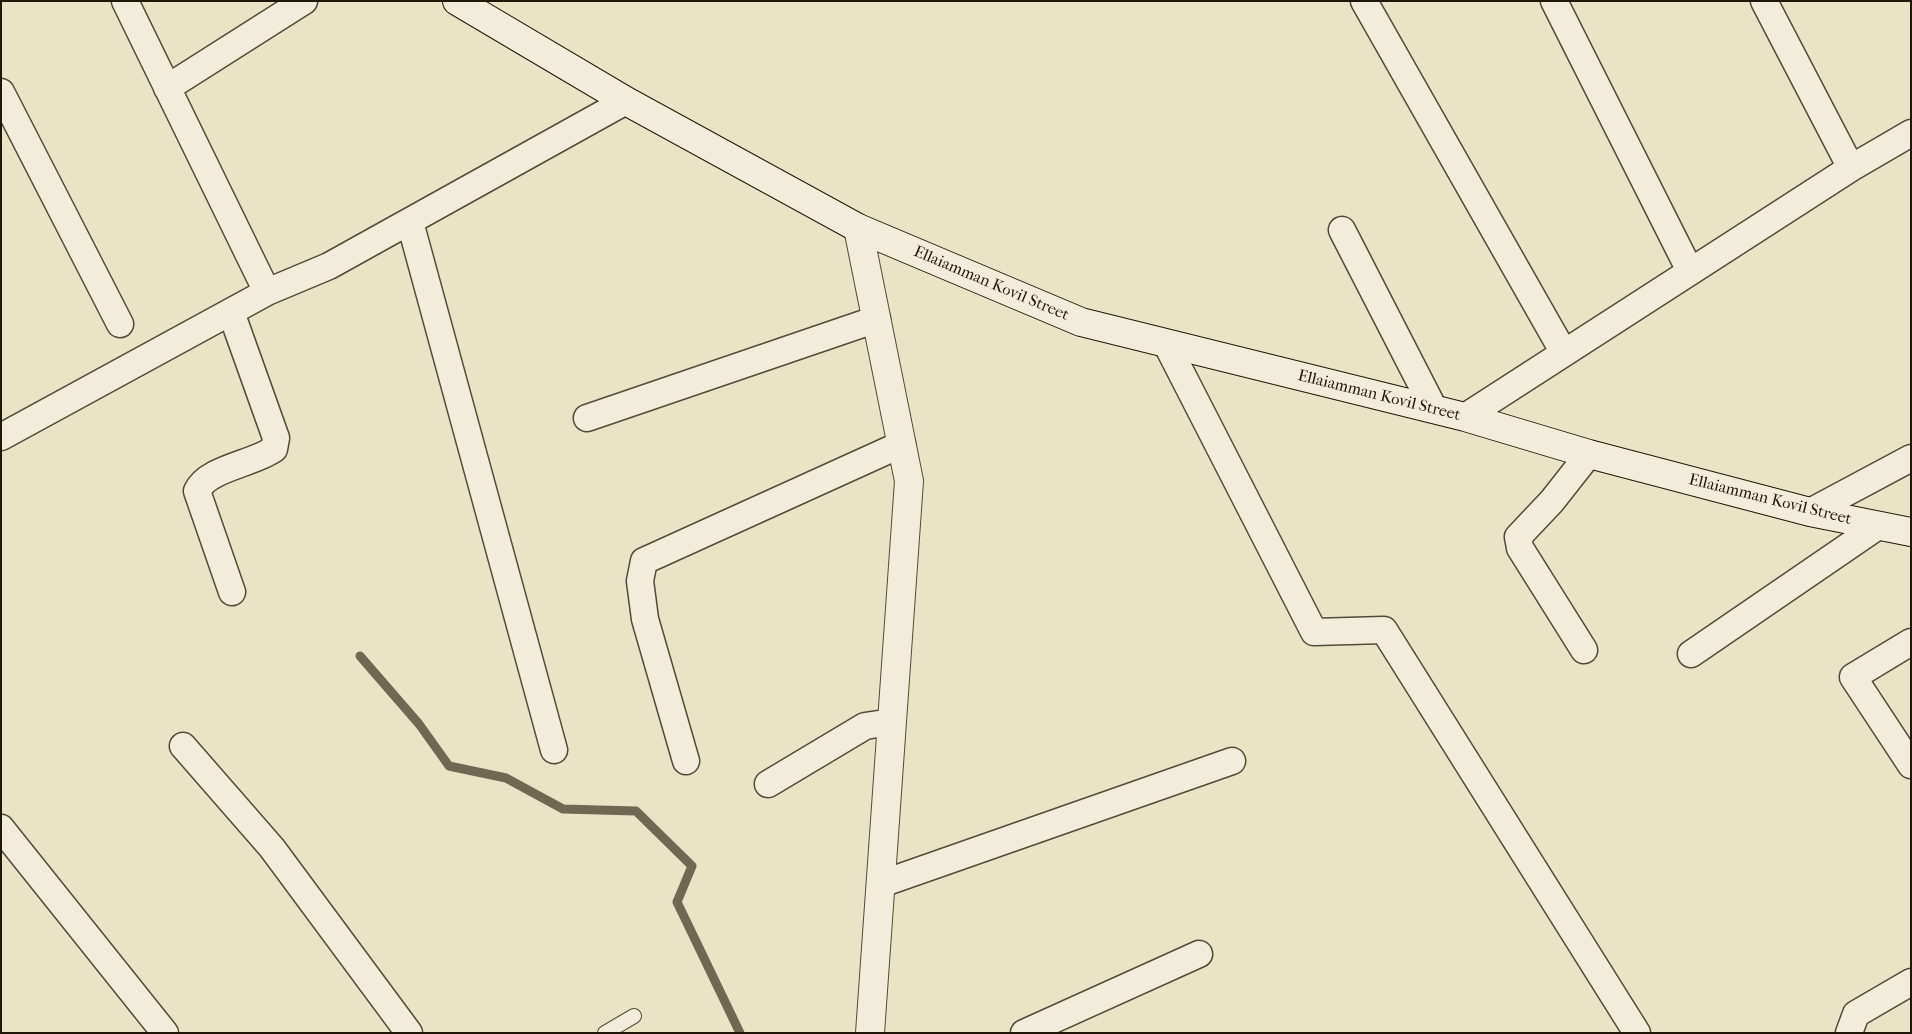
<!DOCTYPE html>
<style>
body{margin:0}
#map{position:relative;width:1912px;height:1034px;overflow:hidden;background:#eae3c6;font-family:"IM FELL French Canon",serif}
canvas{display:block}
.frame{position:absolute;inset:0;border:2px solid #211708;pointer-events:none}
</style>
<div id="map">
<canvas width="1912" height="1034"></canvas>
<div class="frame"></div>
</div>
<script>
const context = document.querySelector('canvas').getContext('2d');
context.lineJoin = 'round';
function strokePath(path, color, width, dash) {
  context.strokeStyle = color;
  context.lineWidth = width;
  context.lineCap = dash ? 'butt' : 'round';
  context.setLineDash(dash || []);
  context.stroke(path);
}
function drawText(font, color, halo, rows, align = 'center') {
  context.font = font + ' "IM FELL French Canon",serif';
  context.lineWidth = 4;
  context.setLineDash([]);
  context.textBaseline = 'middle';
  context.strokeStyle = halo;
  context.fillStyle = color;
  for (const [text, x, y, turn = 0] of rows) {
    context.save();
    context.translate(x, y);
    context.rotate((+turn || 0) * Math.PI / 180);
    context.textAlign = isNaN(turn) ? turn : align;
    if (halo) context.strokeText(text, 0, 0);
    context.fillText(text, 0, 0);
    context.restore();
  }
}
strokePath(new Path2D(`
 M360,656L419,724L449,766L506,778L563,809L636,811L692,866L677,902L740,1033`), '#716853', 9);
const service = new Path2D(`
 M605,1033L634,1016`);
const minor = new Path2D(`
 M125,1L267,292
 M1364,1L1564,353
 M1554,1L1690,271
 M1764,1L1851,168
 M167,88L304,1
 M1,92L120,324
 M410,222L554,750
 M1342,230L1434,409
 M231,312L276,438L274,449C253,464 208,468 197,491L232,592
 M1166,343L1314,632L1384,630L1637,1033
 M1465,417L1851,168L1911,133
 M587,418L877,319
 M1,437L267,292L329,266L626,101
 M1810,512L1911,458
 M1911,642L1853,677L1911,765
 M1584,650L1520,548L1518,537L1552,501L1589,454
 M1691,654L1878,526
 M183,746L272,848L409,1033
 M686,761L645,619L640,581L644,561L902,444
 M768,784L865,726L892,722
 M1,828L165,1033
 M881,884L1232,761
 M1024,1033L1199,954
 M1849,1033L1856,1014L1911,982`);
const tertiary = new Path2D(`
 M858,228L909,481L870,1033`);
const secondary = new Path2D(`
 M457,1L626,101L858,228L1081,322L1465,417L1589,454L1810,512L1911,532`);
strokePath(service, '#534a38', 16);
strokePath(minor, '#534a38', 29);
strokePath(tertiary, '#534a38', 30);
strokePath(secondary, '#211708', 30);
strokePath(service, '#f1edda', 14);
strokePath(minor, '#f1edda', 26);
strokePath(tertiary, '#f1edda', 28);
strokePath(secondary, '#f1edda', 28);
drawText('16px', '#211708', '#f1edda', [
 ["Ellaiamman Kovil Street",991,284,23],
 ["Ellaiamman Kovil Street",1379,396,14],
 ["Ellaiamman Kovil Street",1770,500,14]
]);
</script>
